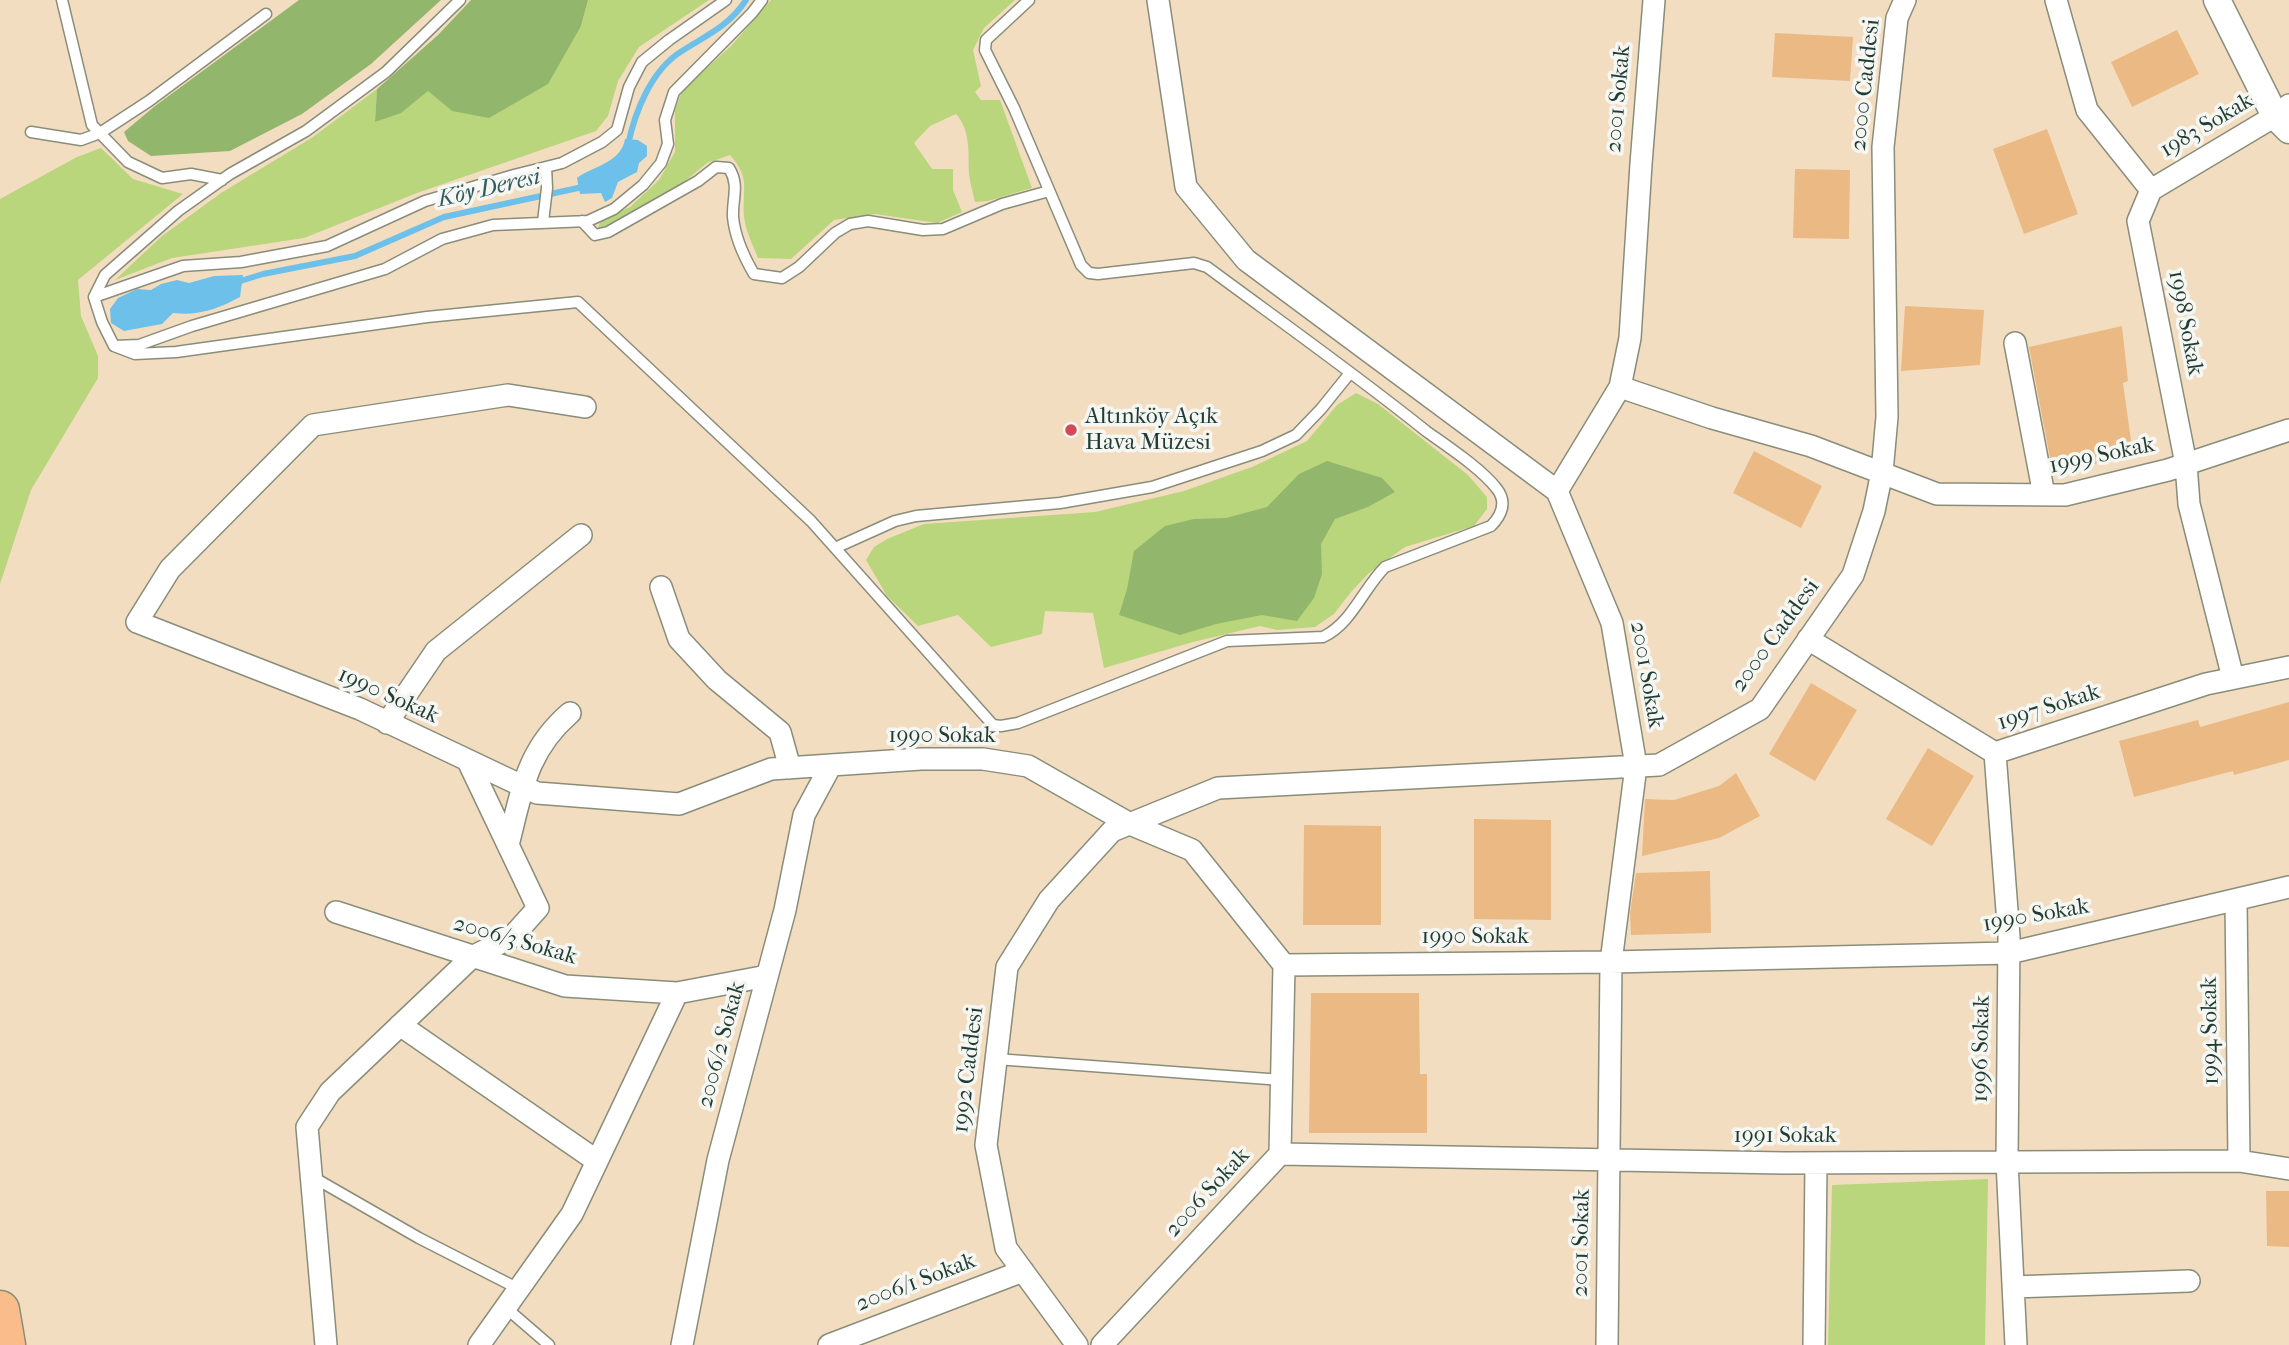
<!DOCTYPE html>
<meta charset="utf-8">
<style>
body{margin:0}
canvas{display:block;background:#f3ddc0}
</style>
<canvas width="2289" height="1345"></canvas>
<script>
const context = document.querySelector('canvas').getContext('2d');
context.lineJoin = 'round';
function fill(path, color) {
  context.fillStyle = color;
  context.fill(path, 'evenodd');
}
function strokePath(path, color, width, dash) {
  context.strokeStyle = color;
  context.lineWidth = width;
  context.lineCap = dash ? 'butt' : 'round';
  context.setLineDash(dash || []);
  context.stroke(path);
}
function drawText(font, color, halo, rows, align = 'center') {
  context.font = font + ' "IM FELL French Canon",serif';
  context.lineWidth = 7;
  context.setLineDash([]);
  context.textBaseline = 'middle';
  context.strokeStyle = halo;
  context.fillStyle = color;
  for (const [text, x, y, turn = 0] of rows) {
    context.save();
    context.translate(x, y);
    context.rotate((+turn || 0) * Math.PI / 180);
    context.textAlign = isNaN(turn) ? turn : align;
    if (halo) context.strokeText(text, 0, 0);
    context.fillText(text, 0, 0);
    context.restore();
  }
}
fill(new Path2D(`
 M588,0H709L639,47L618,81L608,116L596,131L417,193L304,238L172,258L115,280L162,236L221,193L313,137L377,89L375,122L401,112L428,90L452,111L581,26Z
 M771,0H1015L984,28L973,50L981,86L975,92L981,100H1000L1032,188L988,201L975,202C973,193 970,183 969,174C968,152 971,131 956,114L930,126L914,143L932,169H953V190L962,212L937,223L875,214L834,220L791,259L758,258C753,245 745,230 744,216C742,188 751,179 730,155L707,163L673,191L614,224L598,228L601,219L630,207L659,180L675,152V110L683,89L731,46Z
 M101,148L133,179L183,194L78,280L81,316L98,356V378L31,490L0,584V199L77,157Z
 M1356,393L1378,404L1468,475L1487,497V509L1474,526L1405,547L1369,573L1351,592L1334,614L1315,627L1277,630L1260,626L1193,642L1104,668L1093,613L1045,611L1042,634L991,647L958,615L918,626L887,596L866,560L874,547L887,539L924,524L1095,512L1184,491L1252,467L1307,441L1337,405Z
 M1988,1179L1985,1345H1828L1832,1185Z`), '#b9d67c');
fill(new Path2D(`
 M299,0H441L371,64L302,114L230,151L151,156L128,141L124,132L155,106Z
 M471,0H588L581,26L548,84L489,118L452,111L428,91L401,113L375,122L377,89L438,35Z
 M1327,461L1382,478L1395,492L1368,507L1335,519L1321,544L1322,574L1314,598L1297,621L1262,615L1216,624L1180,635L1119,615L1127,589L1134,551L1165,526L1194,519L1226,518L1267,507L1299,474Z`), '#92b76c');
fill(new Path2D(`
 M625,139L638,140L647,146V156L639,163L637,172L618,182L612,198L605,202L601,193L580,194L577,178C593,166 621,163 625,139Z
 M243,275L240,297C218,309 198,316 173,313L162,324L124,331L111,323L110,309L118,298L137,289L151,290L161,284L177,280L189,283L214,276Z`), '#6dc0e9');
strokePath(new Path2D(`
 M628,145C635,111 652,69 682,51C707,35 729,26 746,0
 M234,283L263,274L355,256L444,217L578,188L585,184`), '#6dc0e9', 6);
fill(new Path2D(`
 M2177,30L2199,74L2132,107L2111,62Z
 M1775,33L1853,37L1850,81L1772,77Z
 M2047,129L2078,214L2024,234L1993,149Z
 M1795,169L1850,170L1849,239L1793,238Z
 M1905,306L1984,310L1980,365L1901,371Z
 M2122,326L2128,381L2123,383L2133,455L2053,474L2029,347Z
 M1754,451L1822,486L1801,528L1733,493Z
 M1811,683L1857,710L1815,781L1769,754Z
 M2289,702V760L2234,775L2233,771L2134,797L2119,741L2198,720L2200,727Z
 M1928,748L1974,776L1932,846L1886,819Z
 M1736,773L1760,816L1719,838L1642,856L1645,799L1674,800L1719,786Z
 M1474,819L1551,820V920L1474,919Z
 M1304,825L1381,826V925H1303Z
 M1710,871L1711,933L1631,935L1630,913L1636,873Z
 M1311,993H1419L1420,1074H1427V1133H1309Z
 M2266,1191H2289V1247L2267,1246Z`), '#ebb983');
const service = new Path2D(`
 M62,0L92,125L128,162L162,178L191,174L222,180
 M460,0L386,72L306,131L230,174L178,211L105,275L94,297L102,322L114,346L139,345L192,326L385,269L442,239L493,225L588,221L614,209L643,185L661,163L668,144L665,120L674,92L752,13L762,0
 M31,132L81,140L100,133L149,101L266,14
 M582,221L595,235L608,232L698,181L716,167L729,168C740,186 732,198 733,217C735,238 744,257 754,274L782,278L799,267L835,233L850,224L868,221L923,230L943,229L1002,204L1049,191
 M543,222L547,188L546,167
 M94,297L183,266L241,262L327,246L425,201L514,175L562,163L602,142L617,130L629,87L642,62L669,40L726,0
 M114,346L135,354L176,352L427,317L578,302L811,521L993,725L1001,726L1018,723L1227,641L1323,637C1352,623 1363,589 1385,567L1491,526C1502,515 1507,502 1497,489C1482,469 1447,446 1426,431C1355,374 1280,321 1207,267L1194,263L1098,274L1089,273L1081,265L1014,108L985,50L986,40L1029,0
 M835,548L895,521L916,516L1060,503L1152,487L1262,451L1296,435L1321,409L1350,373
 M996,1059L1282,1080
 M311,1176L419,1238L517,1288
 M505,1307L549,1345`);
const minor = new Path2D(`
 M1158,0L1186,187L1246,260L1557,491
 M2056,0L2087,110L2151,190
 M2151,190L2138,221L2186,464L2189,504L2233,678
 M2151,190L2275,116L2289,105
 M2015,343L2044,495
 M1620,387L1712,418L1811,446L1937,494L2065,495L2168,470L2289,430
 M585,407L508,395L313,425L170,569L137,622L360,709L537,793L679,804L771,769L921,759H983L1028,766L1130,824L1192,850L1284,965
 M661,587L679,639L717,680L780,732L790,768
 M1808,639L1995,753L2206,684L2289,667
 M387,723L436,651L581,535
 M1995,753L2009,937L2007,1162L2016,1345
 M508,845C522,791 526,751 570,713
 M2236,900L2239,1161
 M336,912L565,986L677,993L767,976
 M1284,965L1611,962L2009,953L2289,887
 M400,1025L597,1161
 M1280,1154L1784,1163L2239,1161L2289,1169
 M2013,1287L2189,1281
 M326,1345L307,1127L330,1092L472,957L512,937L538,908L468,761
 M479,1345L572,1214L677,993
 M682,1345L718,1160L785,910L804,815L831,765
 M829,1345L1023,1271
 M1077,1345L1006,1248L986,1145L1007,967L1049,900L1112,831L1218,788L1659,765L1760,709L1853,575L1874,511L1882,472L1887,417L1883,147L1897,18L1905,0
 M1102,1345L1280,1154L1284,965
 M1607,1345L1611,962L1636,766L1612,623L1557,491L1620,387L1630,338L1641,164L1654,0
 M1814,1345L1816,1163`);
const tertiary = new Path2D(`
 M2217,0L2275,116L2289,130`);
const motorway = new Path2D(`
 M0,1310L6,1345`);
strokePath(service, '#898d7a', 13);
strokePath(minor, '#898d7a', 24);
strokePath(tertiary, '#898d7a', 29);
strokePath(motorway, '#898d7a', 41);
strokePath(service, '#fff', 10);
strokePath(minor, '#fff', 21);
strokePath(tertiary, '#fff', 26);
strokePath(motorway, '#f9bc8a', 38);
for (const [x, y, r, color] of [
 [1071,430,7,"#d1495b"]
]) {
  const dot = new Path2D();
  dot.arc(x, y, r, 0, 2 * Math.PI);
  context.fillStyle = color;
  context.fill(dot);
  strokePath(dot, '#f6f6f2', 2.5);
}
drawText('23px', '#1f3d34', '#f6f6f2', [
 ["2000 Caddesi",1866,85,-84],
 ["2001 Sokak",1619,99,-85],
 ["1983 Sokak",2207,126,-31],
 ["1998 Sokak",2185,323,79],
 ["1999 Sokak",2102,456,-12],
 ["2000 Caddesi",1776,636,-54],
 ["2001 Sokak",1646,675,80],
 ["1990 Sokak",388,696,24],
 ["1997 Sokak",2049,708,-18],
 ["1990 Sokak",942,736],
 ["1990 Sokak",2036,916,-10],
 ["1990 Sokak",1475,937],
 ["2006/3 Sokak",515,941,16],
 ["1994 Sokak",2211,1031,-91],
 ["2006/2 Sokak",722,1045,-75],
 ["1996 Sokak",1982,1049,-89],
 ["1992 Caddesi",969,1070,-83],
 ["1991 Sokak",1785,1136],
 ["2006 Sokak",1208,1193,-47],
 ["2001 Sokak",1582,1243,-89],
 ["2006/1 Sokak",916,1283,-21]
]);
drawText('23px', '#1f3d34', '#f6f6f2', [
 ["Altınköy Açık",1085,417],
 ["Hava Müzesi",1085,443]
], 'left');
drawText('italic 24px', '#325e61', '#f6f6f2', [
 ["Köy Deresi",489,189,-13]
]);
</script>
